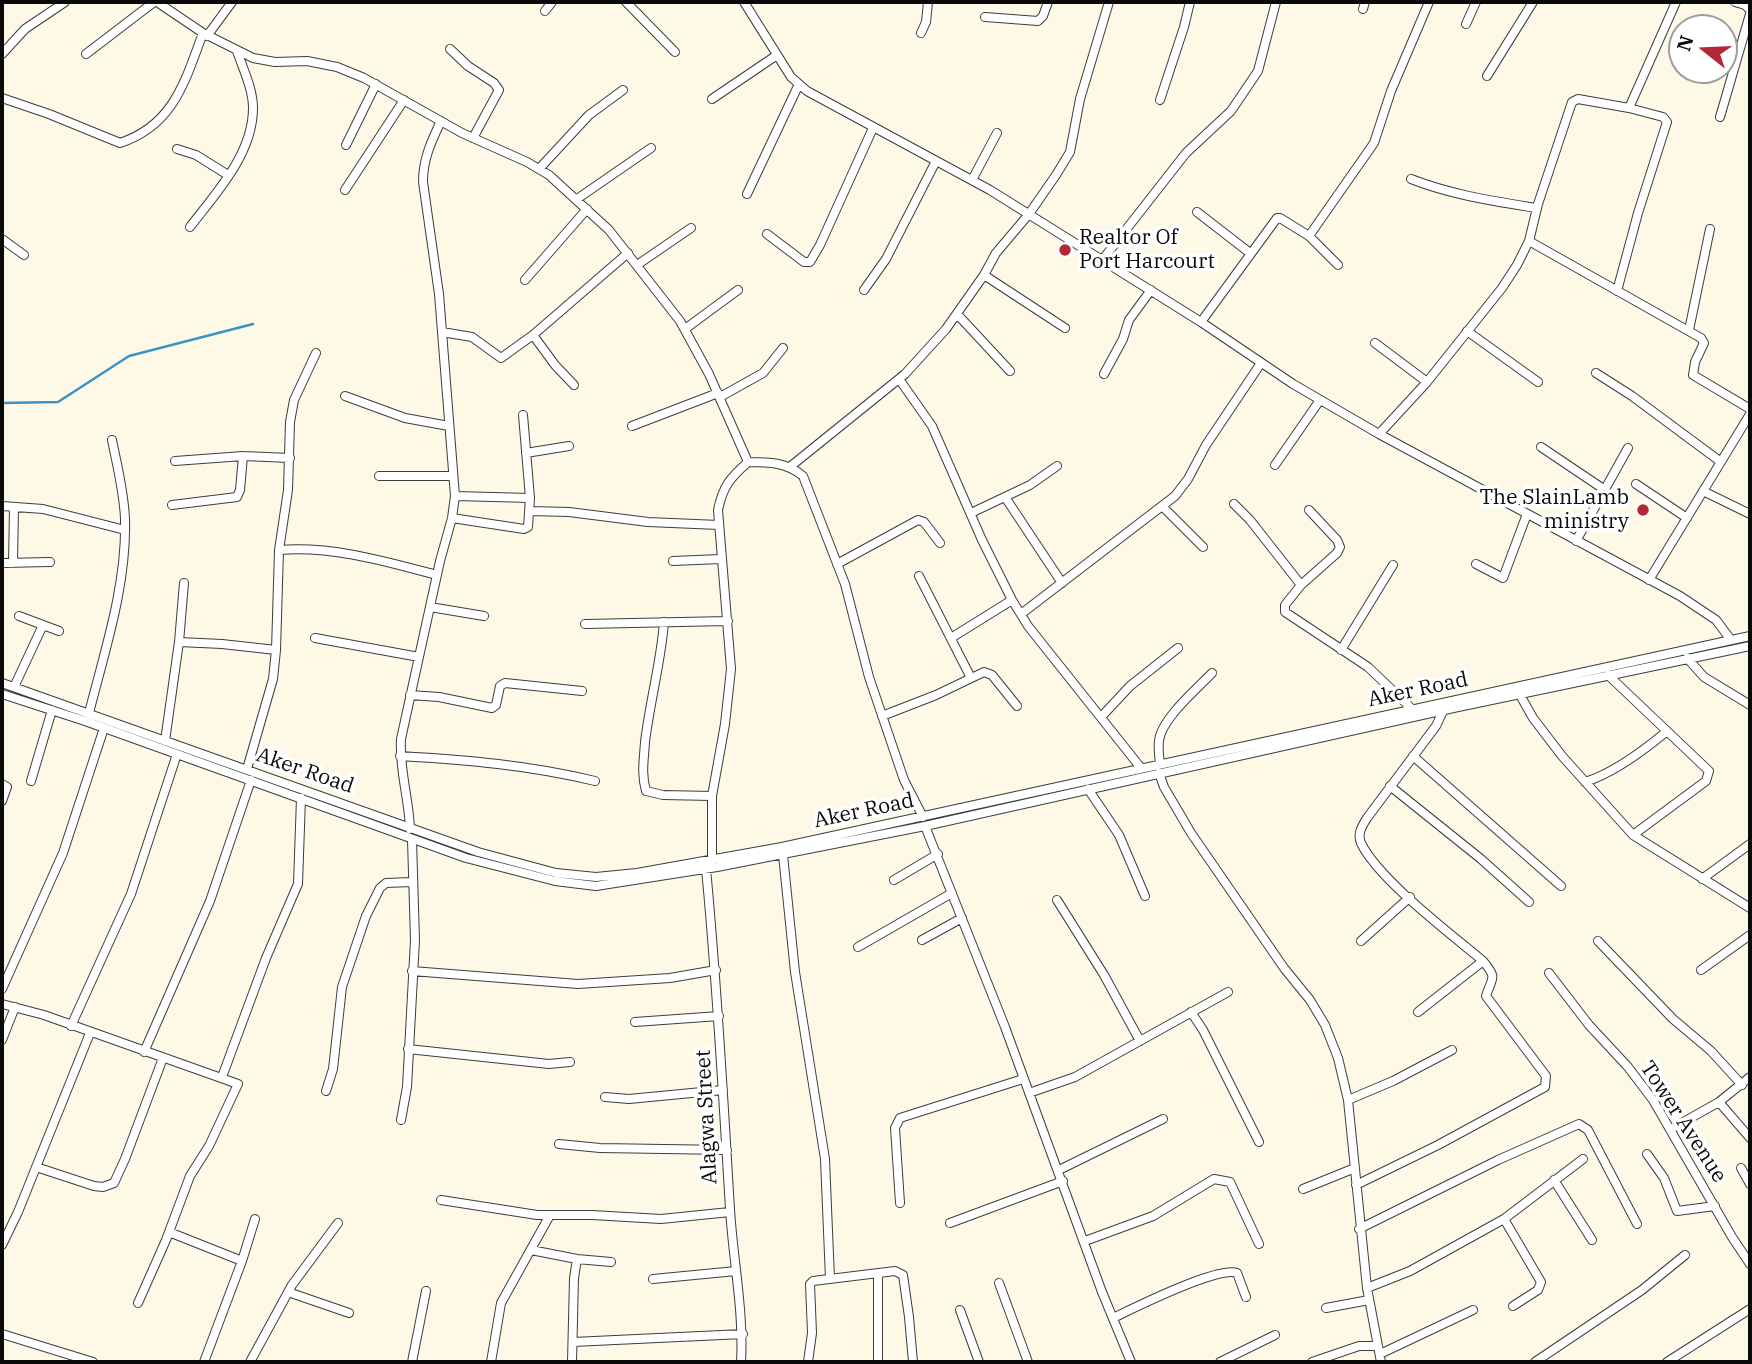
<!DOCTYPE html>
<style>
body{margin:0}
#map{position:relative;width:1752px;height:1364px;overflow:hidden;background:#fef9e7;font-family:"IBM Plex Serif",serif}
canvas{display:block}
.frame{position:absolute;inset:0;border:4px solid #0a0a0a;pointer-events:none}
.north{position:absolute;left:1668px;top:14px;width:70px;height:70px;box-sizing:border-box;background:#fff;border:2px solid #9d9d9d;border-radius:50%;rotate:288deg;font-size:19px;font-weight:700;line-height:28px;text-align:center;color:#0a0a0a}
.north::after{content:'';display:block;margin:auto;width:24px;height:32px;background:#b22935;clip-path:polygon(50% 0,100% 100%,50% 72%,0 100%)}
</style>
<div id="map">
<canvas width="1752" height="1364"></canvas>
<div class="frame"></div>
<div class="north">N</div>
</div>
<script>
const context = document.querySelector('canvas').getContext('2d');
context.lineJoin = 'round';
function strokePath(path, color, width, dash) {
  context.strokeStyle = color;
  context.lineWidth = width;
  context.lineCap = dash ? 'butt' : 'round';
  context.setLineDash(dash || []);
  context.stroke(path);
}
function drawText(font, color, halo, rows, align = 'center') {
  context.font = font + ' "IBM Plex Serif",serif';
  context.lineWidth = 7;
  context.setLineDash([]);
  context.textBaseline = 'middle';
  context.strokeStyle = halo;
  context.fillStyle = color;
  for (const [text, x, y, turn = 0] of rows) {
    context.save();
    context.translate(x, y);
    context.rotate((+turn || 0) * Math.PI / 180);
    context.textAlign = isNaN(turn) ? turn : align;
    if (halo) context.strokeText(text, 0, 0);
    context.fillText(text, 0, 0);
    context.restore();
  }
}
strokePath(new Path2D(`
 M2,403L58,402L129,356L253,324`), '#3893c7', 2.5);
const minor = new Path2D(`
 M157,2L203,33L253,58L275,62L307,61L337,67L364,78L462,133L527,162L549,175L609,230L680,321L709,374L748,462
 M626,2L675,52
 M744,2L791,77L807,91L990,190L1201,322L1293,384L1379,434L1680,596L1716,620L1731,640
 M1735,2L1745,5L1750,10
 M1363,9L1365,2
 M545,11L552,2
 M985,17L1038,21L1043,16L1048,2
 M1466,24L1476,2
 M921,33L926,22L928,2
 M207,36L232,2
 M450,49L468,66L494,83L499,90L473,138
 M2,54L25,29L65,2
 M86,54L154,2
 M1487,76L1533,2
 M2,98L49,114L120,143C174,125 185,81 203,33
 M712,99L777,55
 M1160,100L1184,27L1190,2
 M1720,117L1750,14
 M346,145L376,84
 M177,149L196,155L228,175
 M539,169L589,115L623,90
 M1411,179C1452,195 1493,201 1536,208
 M972,180L997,133
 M345,190L404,100
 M747,194L799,84
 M577,199L651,148
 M1197,212L1250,253
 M190,227C216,193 253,154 253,108C253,89 243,69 237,51
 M767,234L804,262H810L820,245L873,128
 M1309,236L1374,143L1391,91L1429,2
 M2,239L24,255
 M1529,241L1701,338L1704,343L1695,362L1693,375L1750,409
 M1103,259L1186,153L1231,111L1258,71L1276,2
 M637,265L691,228
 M984,275L1065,328
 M525,280L587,209
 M864,290L886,259L936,161
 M1617,291L1638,213L1667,122L1663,117L1629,108
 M957,314L1010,371
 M1201,322L1277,218H1280L1309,236L1338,265
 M685,329L738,290
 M1689,330L1710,229
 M1467,331L1538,382
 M442,332L472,337L501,358L533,335L628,253
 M533,335L555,365L574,385
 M1375,343L1427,382
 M1596,373L1632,396L1721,462
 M1104,374L1123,339L1129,320L1151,290
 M899,379L932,426L982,540L1012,600L1028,626L1141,768
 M345,396L405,418L449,426
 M720,397L763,373L783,348
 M523,415L530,498
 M632,426L718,393
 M1379,434L1427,382L1502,288L1517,265L1529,241L1538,204L1572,102L1578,99L1629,108L1676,2
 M1541,447L1605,490
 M526,453L569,446
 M175,461L243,456L290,458
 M1275,465L1320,400
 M791,466L905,374L946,329L984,275L996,253L1029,214L1056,175L1070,152L1080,99L1109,2
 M379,476H453
 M1636,484L1687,518
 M1703,491L1750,514
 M1005,497L1062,583
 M1234,504L1250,520L1301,585
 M172,505L237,497L240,490L243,456
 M2,506L43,509L125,530
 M1162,506L1203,547
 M1309,510L1337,540L1340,547L1337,553L1301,585L1285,605V612L1368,667L1412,709
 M530,511L569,512L648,522L719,525
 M971,513L1030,485L1057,466
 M452,518L524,529L528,527L530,498L455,496
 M1576,541L1628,448
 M279,550C334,546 384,561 437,575
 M673,561L721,559
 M2,563L50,562
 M13,563L14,507
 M837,564L918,520L924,522L940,543
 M1476,564L1503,578L1527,514
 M919,576L971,678
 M1649,580L1750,414
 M430,607L484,616
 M1021,614L1175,496L1188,479L1206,445L1261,363
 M19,616L59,631
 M664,622C661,662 650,701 645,742C644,759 641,774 646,791L663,795L712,796
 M585,624L728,621
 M315,638L419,657
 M951,638L1012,600
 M179,642L222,644L276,650
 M1341,650L1393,565
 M1687,658L1704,677L1750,705
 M1608,675L1709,771L1706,781L1633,835
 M2,683L478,852L556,873L596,877L637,873L782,847L1750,636
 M14,687L43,625
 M2,694L85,721L466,858L555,881L596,886L717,867L925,826L1458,707L1750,646
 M410,695L439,697L492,708L496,705L500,686L505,683L582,691
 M1520,695L1533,718L1562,756L1633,835L1750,908
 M89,713C105,650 127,584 125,519C124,492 117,465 112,440
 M882,716L936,695L984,672L992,675L1017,706
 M1102,716L1130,686L1178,648
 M165,741L179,642L184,583
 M400,756C467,760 529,765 595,781
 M1413,756L1561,886
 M1160,763C1159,756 1158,748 1159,741C1161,719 1197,689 1212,673
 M247,769L273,679L276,650L279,550L288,490L290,422L294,400L316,353
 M1159,773L1164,787L1191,833L1284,968L1310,1000L1325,1025L1338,1058L1348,1100L1367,1288L1381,1362
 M31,781L52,710
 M1585,782C1614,773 1643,751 1666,732
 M2,784L7,787L2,801
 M1390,786L1481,859L1529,902
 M1088,789L1119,835L1145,896
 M925,826L1005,1027L1102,1292L1131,1362
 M410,829C409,798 399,770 401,739L440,561L452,518L455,496L439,294L423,182C423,159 431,142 441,121
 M783,855L795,972L825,1159L830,1279
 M712,860V796L725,724L731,669L718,510C723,486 730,478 748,462C769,462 786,462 803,476L845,584L869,677L904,780L923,817
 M706,869C717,982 723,1095 730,1209C733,1260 744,1311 741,1362
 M1702,879L1750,844
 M894,880L938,854
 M1057,900L1104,975L1140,1041
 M922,940L962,918
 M1361,941L1410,897
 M1598,941L1673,1019L1711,1051L1742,1085
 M858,947L952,893
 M1701,970L1750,935
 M412,971L578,984L670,978L716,970
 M1549,973L1589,1025L1628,1067L1653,1100L1732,1237L1750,1264
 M2,989L63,853L104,728
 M2,1004L44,1015L238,1084L209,1146L190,1176L166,1240L138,1303
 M1191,1012L1203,1030L1259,1142
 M1418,1012L1483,961
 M635,1022L719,1016
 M71,1026L131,894L177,754
 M2,1040L15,1007
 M408,1049L549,1064L570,1062
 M144,1052L210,901L251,780
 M222,1077L266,958L298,884L301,798
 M326,1091L333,1069L342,987L366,916L380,888L386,883L411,882
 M1029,1093L1075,1077L1228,992
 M605,1097L629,1099L723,1090
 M1348,1100L1393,1081L1452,1050
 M1719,1102L1750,1138
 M401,1120L407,1087L415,940L412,840
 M1671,1129L1719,1102L1750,1077
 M559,1144L600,1148L727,1150
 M1647,1154L1664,1178L1677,1211L1715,1206
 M36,1167L94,1186L103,1187L114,1183L125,1159L163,1058
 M1741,1168L1750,1184
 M1059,1170L1163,1119
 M1554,1180L1592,1240
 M1356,1185L1438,1145L1545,1087L1546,1076L1486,996C1492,977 1498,979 1483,961C1451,934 1378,879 1361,843C1357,834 1362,826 1367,818L1436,726L1443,711
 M1303,1189L1355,1168
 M441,1200L537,1215H592L661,1219L730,1212
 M900,1203L895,1128L900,1118L1023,1079
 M1504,1219L1541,1282L1538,1290L1513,1306
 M950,1223L1063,1181
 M1359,1229L1498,1160L1579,1124L1588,1130L1637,1224
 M169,1232L242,1261L204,1362
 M1085,1241L1153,1216L1214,1179L1230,1182L1259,1244
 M2,1245L18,1212L90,1033
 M531,1250L577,1259L611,1262
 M242,1261L255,1219
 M878,1274V1362
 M653,1279L736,1271
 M999,1283L1028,1362
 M1367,1288L1410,1271L1504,1219L1583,1159
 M288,1292L349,1313
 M1326,1308L1369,1300
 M960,1310L979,1362
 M1113,1318C1134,1308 1218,1266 1237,1273L1246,1297
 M2,1334L93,1362
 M573,1342L743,1334
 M1380,1354L1473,1310
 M250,1362L292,1285L338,1223
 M412,1362L426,1291
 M491,1362L501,1303L550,1215
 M572,1362L574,1278L577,1259
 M808,1362L812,1333L810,1284L813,1281L895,1271L903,1275L909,1317L913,1362
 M1220,1362L1275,1335
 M1312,1362L1359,1346H1378
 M1535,1362L1642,1290L1685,1255
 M1667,1362L1750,1309`);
strokePath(minor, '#3d3d3d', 10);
strokePath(minor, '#fff', 8);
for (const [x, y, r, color] of [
 [1065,250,7,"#b22935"],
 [1643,510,7,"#b22935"]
]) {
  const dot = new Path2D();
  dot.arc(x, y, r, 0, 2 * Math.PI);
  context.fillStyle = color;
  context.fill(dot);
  strokePath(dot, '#fff', 2.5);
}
drawText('21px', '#0a0a0a', '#fff', [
 ["Realtor Of",1079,238],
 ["Port Harcourt",1079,262],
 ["The SlainLamb",1629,498,"right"],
 ["ministry",1629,522,"right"]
], 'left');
drawText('21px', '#0a0a0a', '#fff', [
 ["Aker Road",1418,690,-12],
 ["Aker Road",305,771,19],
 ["Aker Road",864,811,-12],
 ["Alagwa Street",707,1117,-93],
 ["Tower Avenue",1683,1122,57]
]);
</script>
